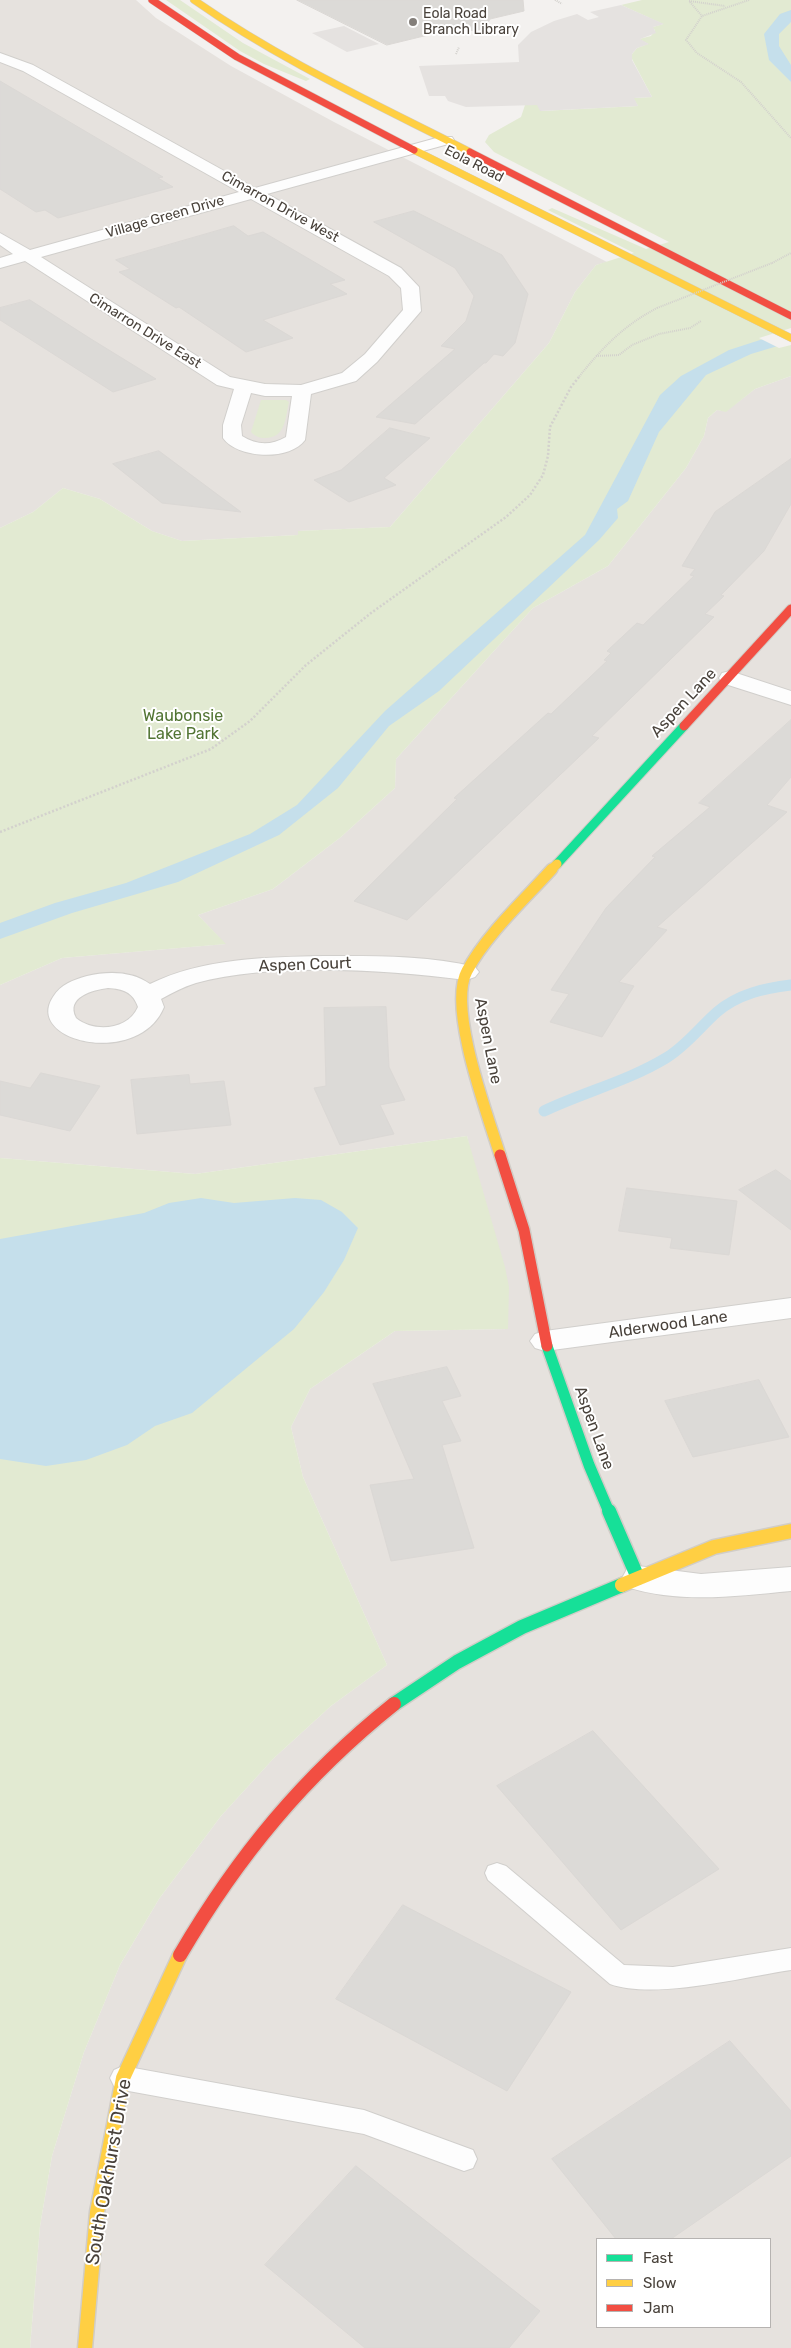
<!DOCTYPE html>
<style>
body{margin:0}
#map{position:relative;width:791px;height:2348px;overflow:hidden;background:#f3f1ef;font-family:Rubik,sans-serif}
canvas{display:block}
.legend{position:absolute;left:596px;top:2238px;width:175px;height:90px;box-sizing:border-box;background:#fff;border:1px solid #b6b3b1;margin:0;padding:6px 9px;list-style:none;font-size:15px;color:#49423b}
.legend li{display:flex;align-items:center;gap:10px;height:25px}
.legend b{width:25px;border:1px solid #b6b3b1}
</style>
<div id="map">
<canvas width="791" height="2348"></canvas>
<ul class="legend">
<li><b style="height:6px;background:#16e098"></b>Fast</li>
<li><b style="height:6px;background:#ffcf43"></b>Slow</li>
<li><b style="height:6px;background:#f24e42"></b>Jam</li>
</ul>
</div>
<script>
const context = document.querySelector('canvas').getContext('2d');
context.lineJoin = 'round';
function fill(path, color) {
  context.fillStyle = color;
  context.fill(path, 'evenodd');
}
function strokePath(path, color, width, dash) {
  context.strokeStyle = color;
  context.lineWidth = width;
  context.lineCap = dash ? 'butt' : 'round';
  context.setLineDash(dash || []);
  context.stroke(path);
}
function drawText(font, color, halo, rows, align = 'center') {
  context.font = font + ' Rubik,sans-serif';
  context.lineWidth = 4;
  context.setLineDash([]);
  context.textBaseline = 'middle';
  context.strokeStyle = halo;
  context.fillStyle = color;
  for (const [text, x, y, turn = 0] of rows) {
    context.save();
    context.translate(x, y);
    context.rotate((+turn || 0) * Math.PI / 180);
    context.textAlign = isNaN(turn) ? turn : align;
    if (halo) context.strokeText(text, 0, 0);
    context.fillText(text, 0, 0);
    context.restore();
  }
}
fill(new Path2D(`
 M0,0H136L156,18L231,66L334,122L607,262L596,265L575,292L549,343L390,527L298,531V535L182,541L152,531L100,499L63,488L33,512L0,528Z
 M791,376V2348H30L40,2226L52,2156L84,2052L120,1965L159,1899L221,1816L274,1758L331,1706L387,1665L303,1477L291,1427L310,1389L395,1331L507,1329L467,1136L195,1174L0,1158V985L62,958L225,944L198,915L273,889L341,837L395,788L396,759L533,608L608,566L686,468L704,436L708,418L717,410L726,411L755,389ZM597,2239H770V2327H597Z`), '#e6e2de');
fill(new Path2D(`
 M166,0H180L243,43L310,79L306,81L264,64L240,51Z
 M642,0H791V376L755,389L726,412L717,410L708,418L704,436L686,468L608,566L533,608L396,759L395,788L341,837L273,889L198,915L226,944L62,958L0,985V528L33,512L63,488L100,499L152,531L182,541L298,535V531L390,527L549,343L575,292L596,265L634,253L548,210L552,208L646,249L669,242L494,152L485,142L489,135L521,117L525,105H538L541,111L638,106L633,98L652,97L632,59V54L637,48L648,44L639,39L651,36L655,30L652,28L653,27L663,24L621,5Z
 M261,400H286L289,402C285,418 286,438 265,438C259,438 255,436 251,432Z
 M467,1136L505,1267L509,1287L508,1329L395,1331L310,1389L291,1427L303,1477L387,1665L331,1706L274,1758L221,1816L159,1899L120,1965L84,2052L52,2156L40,2226L30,2348H0V1158L195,1174Z`), '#e2ead2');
fill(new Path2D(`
 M621,5L664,24L653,27L656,33L640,39L649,44L637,48L632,54V60L652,97L634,98L638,106L540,111L537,105L466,107L448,101L445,96H429L419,66L519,62L518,45L531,32L554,21L577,14L588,20L599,17L590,12Z
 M344,26L379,44L347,52L312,33Z`), '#e5e2e0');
fill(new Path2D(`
 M791,10V22L779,34V46L791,65V82L769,60L764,34L780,14Z
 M791,330V342L751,354L706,375L659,432L628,501L617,509L618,518L599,540L439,691L389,726L338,788L279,835L178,882L72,913L0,939V923L55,903L126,883L250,834L297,805L385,711L585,535L660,395L681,376L729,350Z
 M201,1198L234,1203L295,1198L321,1200L342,1212L358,1228L344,1260L324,1292L294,1329L192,1413L155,1426L127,1445L86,1460L46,1466L0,1459V1239L144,1213L169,1203Z`), '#c5dfeb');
fill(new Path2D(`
 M791,328V345L779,348L759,338Z`), '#f3f1ef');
strokePath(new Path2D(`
 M544,1111C584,1092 628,1081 666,1058C686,1046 700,1027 717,1012C738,994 765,988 791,985`), '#c5dfeb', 11);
const building = new Path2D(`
 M297,0H523L524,11L490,19L485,28L475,31L457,28L387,45Z
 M0,81L163,177L158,178L173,187L58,218L45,210L36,212L0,189Z
 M414,211L502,255L528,294L515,343L503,356L494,354L486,363H484L415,424L376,417L455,349L441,346L466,321L474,296L455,268L374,222Z
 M234,226L248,236L263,232L345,280L330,284L347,294L263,320L293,338L246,352L179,307L176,308L119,272L130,269L116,260Z
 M30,300L91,339L156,379L113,392L0,320V308Z
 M390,428L430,438L384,478L396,485L349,502L314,480L341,470Z
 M159,451L241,512L162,503L113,464Z
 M791,459V504L764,551L721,595L724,596L705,614L714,617L592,736L599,738L407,920L354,901L457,799L454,798L548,713L551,714L607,661L604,660L611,653L607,651L637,623L643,625L694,576L690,575L695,569L682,566L715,512Z
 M791,720V777L767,805L787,812L657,927L667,930L619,982L634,986L602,1037L550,1022L569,994L551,990L606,908L655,857L652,856L710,807L699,803Z
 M386,1007L389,1067L405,1100L380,1105L394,1134L340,1145L314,1088L326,1086L324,1008Z
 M41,1073L100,1086L70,1131L0,1115V1081L30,1088Z
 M189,1075L190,1084L224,1081L231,1125L137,1134L131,1080Z
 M776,1170L791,1181V1230L739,1190Z
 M627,1188L737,1201L729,1255L670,1248L672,1238L619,1231Z
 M447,1367L461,1396L442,1401L461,1441L442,1445L474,1548L391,1561L370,1485L414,1479L373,1384Z
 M759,1380L789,1437L693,1457L665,1401Z
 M593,1731L719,1869L621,1930L497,1786Z
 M403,1905L571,1992L507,2091L336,1999Z
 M730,2041L791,2111V2156L671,2239H616L552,2159Z
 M356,2166L540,2311L509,2348H365L265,2265Z`);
fill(building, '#dcdad7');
strokePath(building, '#dbd8d5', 1);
const lane = new Path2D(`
 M497,1863L506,1866L624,1965L673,1967L791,1948V1970C744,1977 654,2000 610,1984L488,1880L485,1873L488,1866Z
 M123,2066L364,2110L473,2150L477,2159L473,2168L464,2171L364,2134L123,2090L114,2086L110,2078L114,2070Z`);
const street = new Path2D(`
 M0,53L33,65L255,188L440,137H452L454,140L452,143L267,194L401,268L419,287L421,311L377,362L356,381L311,394L305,440C290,461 238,459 223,438V425L234,389L217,385L25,261L0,268V258L13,254L0,245V233L30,250L239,192L23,71L0,62ZM251,199L389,276L401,288L403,310L365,354L342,373L301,385L265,384L230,377L41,257ZM251,393L265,396H292L286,437C270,446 257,445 242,436L241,425Z
 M730,671L791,691V705L722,683L719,678L722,673Z
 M324,956C373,956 427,955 475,967L479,972L475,977L466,980C385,970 275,962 196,983C183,987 172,993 161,999L164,1007C139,1068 24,1042 53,997C61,984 73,980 87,976C108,971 132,971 150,984C203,958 266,957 324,956ZM108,988C123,989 133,992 138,1007C128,1030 94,1033 76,1018C65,997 93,990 108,988Z
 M791,1298V1318L545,1351L535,1348L530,1341L535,1334L545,1331Z
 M638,1566L701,1574L791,1567V1591C736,1596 680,1604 627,1587L622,1578L627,1569Z`);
const fastFar2 = new Path2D(`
 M557,864L684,726`);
const fastFar1 = new Path2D(`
 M547,1346L589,1465L609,1512`);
const fast = new Path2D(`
 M609,1511L638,1578
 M394,1704L457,1662L522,1627L622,1585`);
const slowFar3 = new Path2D(`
 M194,0C281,61 376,104 470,152
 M414,150L791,338`);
const slowFar2 = new Path2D(`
 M551,870L557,864`);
const slowFar1 = new Path2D(`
 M500,1155C488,1116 447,1007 467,971C486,935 525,899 552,869`);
const slow = new Path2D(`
 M622,1585L714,1547L791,1531
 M85,2348L97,2212L123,2078L180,1955`);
const jamFar3 = new Path2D(`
 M152,0L237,57L414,150
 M470,152L791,316`);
const jamFar2 = new Path2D(`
 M684,726L791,609`);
const jamFar1 = new Path2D(`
 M500,1155L524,1230L547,1346`);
const jam = new Path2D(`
 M180,1955C238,1856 304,1776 394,1704`);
strokePath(lane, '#d1cfcc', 2);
strokePath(street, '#d1cfcc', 2);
strokePath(fastFar2, '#d1cdc7', 11);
strokePath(fastFar1, '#d1cdc7', 14);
strokePath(fast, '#d1cdc7', 17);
strokePath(slowFar3, '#d1cdc7', 8);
strokePath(slowFar2, '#d1cdc7', 11);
strokePath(slowFar1, '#d1cdc7', 14);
strokePath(slow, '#d1cdc7', 17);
strokePath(jamFar3, '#d1cdc7', 8);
strokePath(jamFar2, '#d1cdc7', 11);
strokePath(jamFar1, '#d1cdc7', 14);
strokePath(jam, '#d1cdc7', 17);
strokePath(new Path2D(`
 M555,0L562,4
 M749,0L702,16L686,40L697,53L741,82L791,138
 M689,1L725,6
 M690,2L702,16
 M456,54L459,47
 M772,263L791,253
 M596,356L619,355L632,345L659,334L690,328L701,321
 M578,378C601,349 624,325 657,308`), '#d3d1cd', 2, [1, 1]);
strokePath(new Path2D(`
 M0,832L211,749L250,721L306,665L371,613L506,517L530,495L543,475L548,456L550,427L571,387L579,377`), '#d3d1cd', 2.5, [2, 2]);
fill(lane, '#fdfdfd');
fill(street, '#fdfdfd');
strokePath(fastFar2, '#16e098', 9);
strokePath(fastFar1, '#16e098', 11);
strokePath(fast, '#16e098', 14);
strokePath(slowFar3, '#ffcf43', 7);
strokePath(slowFar2, '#ffcf43', 9);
strokePath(slowFar1, '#ffcf43', 11);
strokePath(slow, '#ffcf43', 14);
strokePath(jamFar3, '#f24e42', 7);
strokePath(jamFar2, '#f24e42', 9);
strokePath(jamFar1, '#f24e42', 11);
strokePath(jam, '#f24e42', 14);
strokePath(new Path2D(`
 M657,308L772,263`), '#d3d1cd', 2, [1, 1]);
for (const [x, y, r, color] of [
 [413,22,5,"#847f7a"]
]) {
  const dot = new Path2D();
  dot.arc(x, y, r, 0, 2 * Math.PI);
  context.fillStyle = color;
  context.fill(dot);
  strokePath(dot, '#fff', 2);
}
drawText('14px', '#49423b', '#fff', [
 ["Eola Road",423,14],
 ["Branch Library",423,30]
], 'left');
drawText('14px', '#49423b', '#fff', [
 ["Eola Road",474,164,27],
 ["Cimarron Drive West",280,207,29],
 ["Village Green Drive",165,217,-16],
 ["Cimarron Drive East",145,331,32]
]);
drawText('16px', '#49423b', '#fff', [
 ["Aspen Lane",684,703,-47],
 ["Aspen Court",305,965,-2],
 ["Aspen Lane",488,1041,79],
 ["Alderwood Lane",668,1325,-8],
 ["Aspen Lane",594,1428,70]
]);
drawText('16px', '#527534', '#fff', [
 ["Waubonsie",183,716],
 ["Lake Park",183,734]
]);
drawText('19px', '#49423b', '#fff', [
 ["South Oakhurst Drive",109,2172,-80]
]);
</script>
